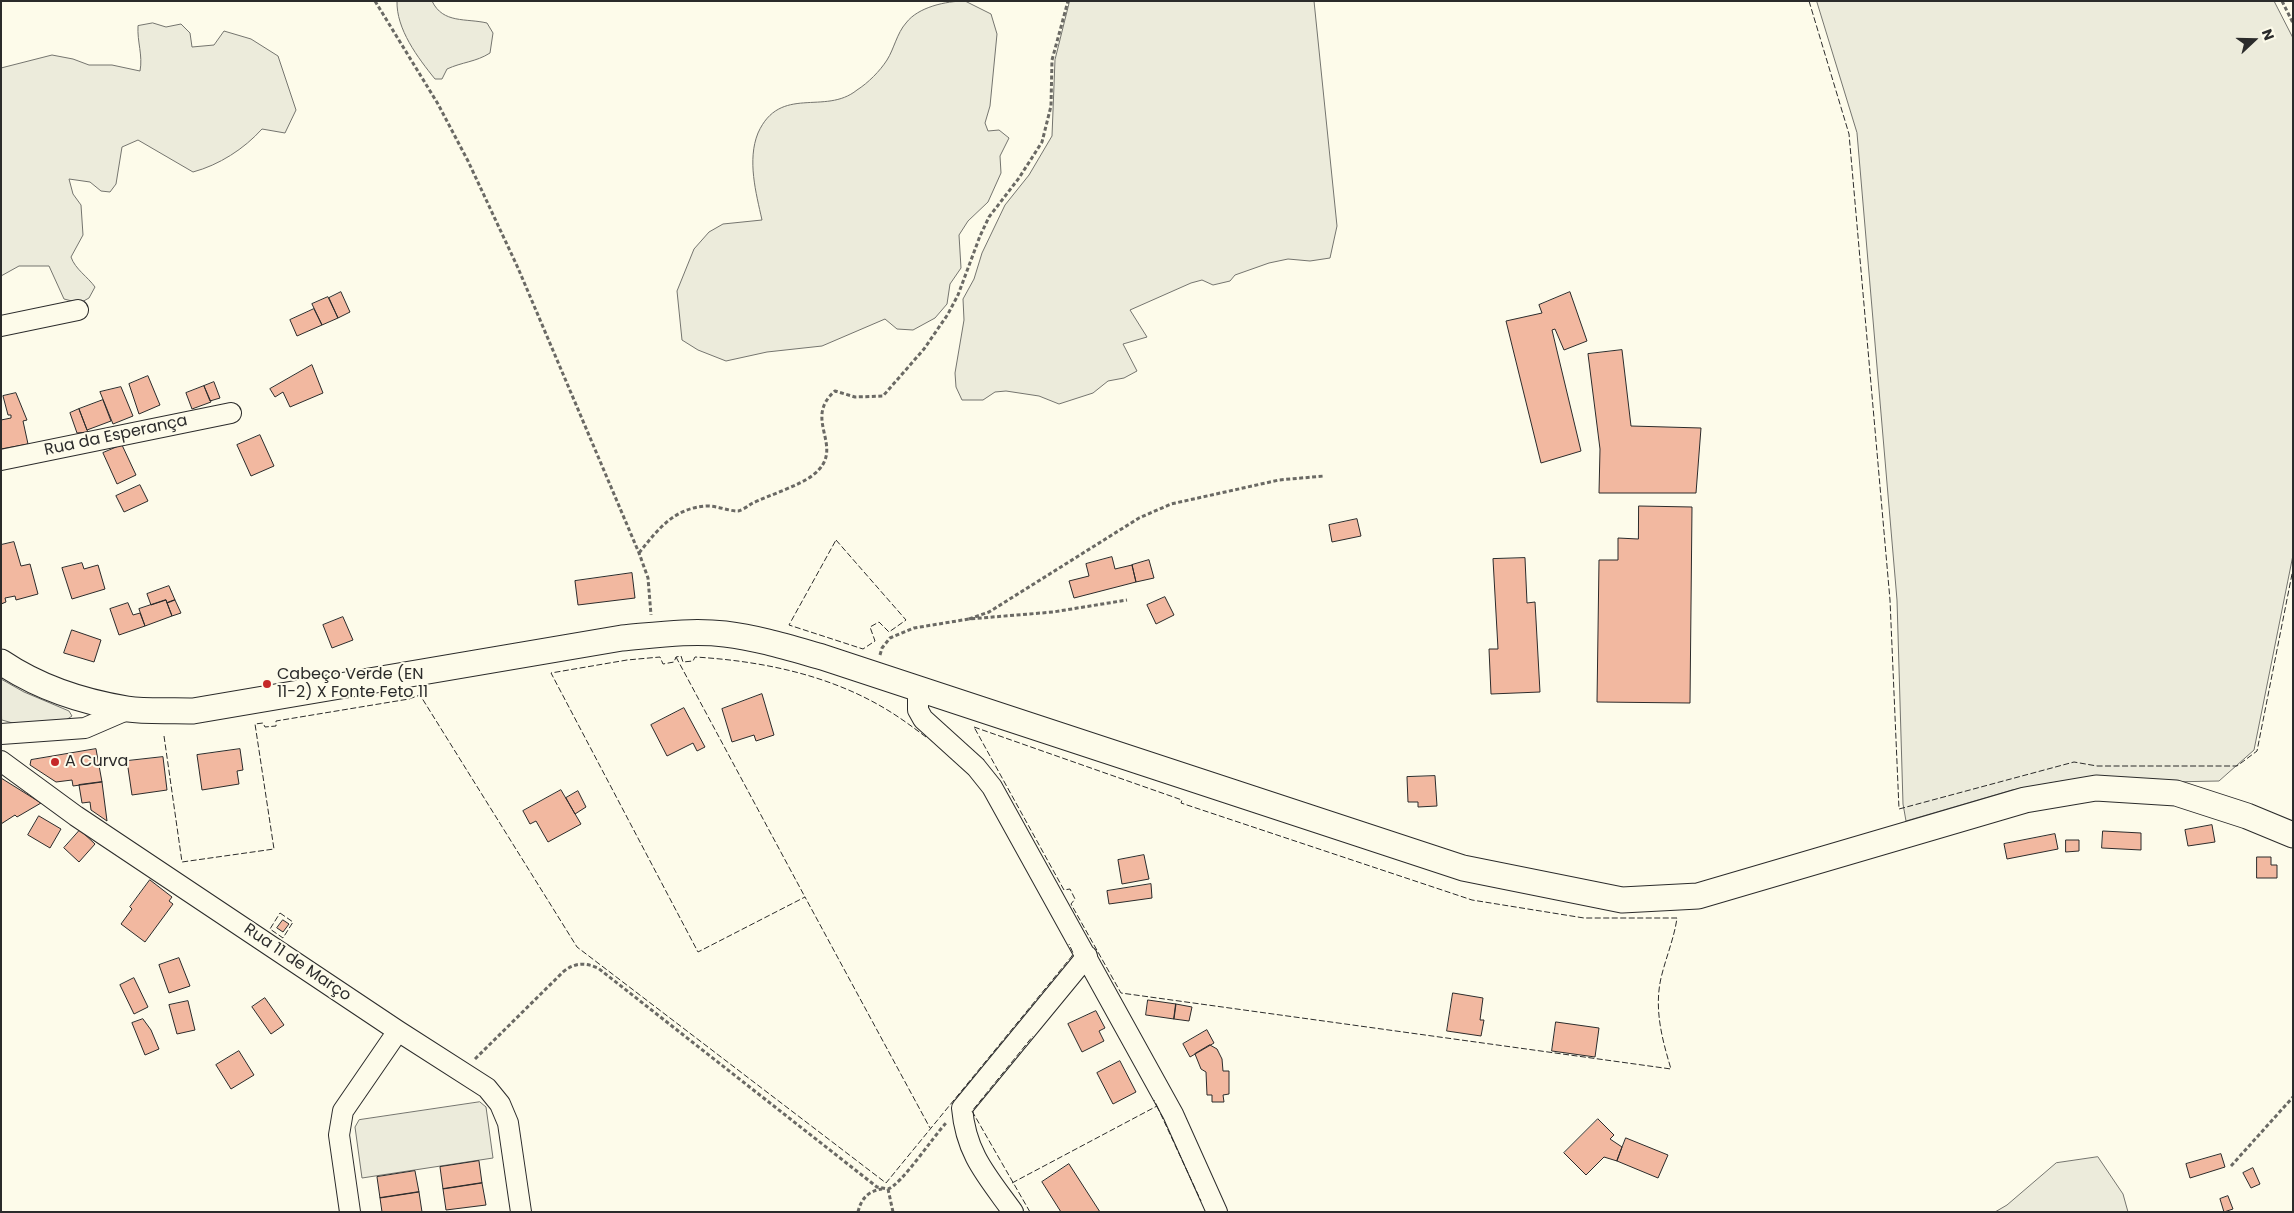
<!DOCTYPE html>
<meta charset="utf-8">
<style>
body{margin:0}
#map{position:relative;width:2294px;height:1213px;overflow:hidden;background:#fdfbea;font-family:Poppins,sans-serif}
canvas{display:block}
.frame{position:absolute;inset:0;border:2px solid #2b2b2b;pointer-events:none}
.north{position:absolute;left:2229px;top:15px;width:50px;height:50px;-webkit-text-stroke:4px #fdfbea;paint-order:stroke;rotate:69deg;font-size:14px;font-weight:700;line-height:20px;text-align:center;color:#2b2b2b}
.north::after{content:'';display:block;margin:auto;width:18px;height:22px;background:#2b2b2b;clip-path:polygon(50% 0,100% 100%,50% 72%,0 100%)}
</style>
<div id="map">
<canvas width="2294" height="1213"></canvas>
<div class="frame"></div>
<div class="north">N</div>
</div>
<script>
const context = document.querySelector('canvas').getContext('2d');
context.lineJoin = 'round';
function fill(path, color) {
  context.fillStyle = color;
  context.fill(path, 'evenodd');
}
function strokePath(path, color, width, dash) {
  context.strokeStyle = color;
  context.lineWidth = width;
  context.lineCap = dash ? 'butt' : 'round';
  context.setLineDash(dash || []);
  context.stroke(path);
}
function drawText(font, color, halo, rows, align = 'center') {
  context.font = font + ' Poppins,sans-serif';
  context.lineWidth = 4;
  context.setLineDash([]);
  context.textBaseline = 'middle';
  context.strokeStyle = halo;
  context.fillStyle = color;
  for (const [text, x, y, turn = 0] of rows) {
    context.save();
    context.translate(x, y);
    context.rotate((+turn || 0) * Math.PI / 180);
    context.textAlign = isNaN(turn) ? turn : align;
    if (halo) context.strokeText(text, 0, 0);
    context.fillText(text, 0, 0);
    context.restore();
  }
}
const green = new Path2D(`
 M397,1H432C443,24 466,18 487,23L493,33L490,53C476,62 462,62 447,69L442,79H435C418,58 396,29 397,1Z
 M965,1L991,14L997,34L990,106L985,123L988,131L999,130L1009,138L1000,156L1001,173L988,202L968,221L959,235L961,268L950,284L947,304L935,318L913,330L897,329L885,319L822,346L767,352L726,361L698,350L682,340L677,291L694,249L709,232L723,224L762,220C756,193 747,160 758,133C780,84 825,116 857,90C868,83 880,71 887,60C894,49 897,33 906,23C918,7 946,1 965,1Z
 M1070,1H1314L1337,226L1330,258L1310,261L1288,259L1269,263L1235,275L1230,281L1213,285L1202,280L1191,283L1130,310L1147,337L1123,344L1137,371L1124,378L1108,381L1093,393L1059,404L1039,396L1006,391L995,392L983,400H962L956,387L955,373L964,320L963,299L974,279L982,253L1005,205L1029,175L1052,136L1055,60Z
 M1817,1H2274L2293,38V555L2254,750L2219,781L2169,782L2089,778L2063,781L2012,790L1906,821L1903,804L1897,600L1857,133Z
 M153,23L166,27L181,24L190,33L192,47L214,45L224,31L251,39L278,56L296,110L285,133L262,129C244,149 219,165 193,172L138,140L122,147L116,184L110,192L101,191L90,182L69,179L73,194L81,205L83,235L71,257C75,269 88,277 95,287L89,298L80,303L64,299L49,266H19L1,276V68L52,55L73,59L89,65H112L140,71C143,55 137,42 138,26Z
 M1,679L24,692L69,711L72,716L66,720L16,724L2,720Z
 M480,1102L486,1107L493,1158L362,1178L355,1127L359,1120Z
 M2098,1157L2123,1194L2128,1212H1995L2007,1205L2056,1163Z`);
fill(green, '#ecebdb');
strokePath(green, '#74746e', 1);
const building = new Path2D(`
 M341,292L350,312L338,318L329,298Z
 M1570,292L1587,341L1564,350L1555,329L1552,330L1581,451L1541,463L1506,321L1542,313L1539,305Z
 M328,297L338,318L322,325L312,304Z
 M314,309L322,325L297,336L290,320Z
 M1622,350L1631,426L1701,428L1696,493H1599L1600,449L1588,354Z
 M312,365L323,393L290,407L283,392L275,397L270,389Z
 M148,376L160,405L139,414L129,384Z
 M214,382L220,398L210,401L204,386Z
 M204,386L211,402L192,409L186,393Z
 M121,387L133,416L113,424L100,392Z
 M16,393L27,420L23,421L28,444L1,449V420L11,418V415H8L3,396Z
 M103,400L111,421L87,430L79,409Z
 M79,409L87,430L88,432L77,433L70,413Z
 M260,435L274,466L251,476L237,445Z
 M122,445L136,475L117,484L103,453Z
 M140,485L148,501L124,512L116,496Z
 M1639,506L1692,507L1690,703L1597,702L1599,560H1618V538L1638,539Z
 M1357,519L1361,536L1332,542L1329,525Z
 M14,542L21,566L30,564L38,594L16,600L15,596L5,598L6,602L1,604V545Z
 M1112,557L1115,569L1132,565L1136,582L1074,598L1069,581L1089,576L1086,564Z
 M1525,558L1527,603L1535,602L1540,692L1491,694L1489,649H1498L1493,559Z
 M1149,560L1154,578L1136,582L1132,565Z
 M82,563L84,569L98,565L105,589L72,599L62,568Z
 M632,573L635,598L578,605L575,581Z
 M169,586L175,600L167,603L166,600L151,605L147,594Z
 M1165,597L1174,615L1156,624L1147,605Z
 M166,600L172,616L145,626L139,609Z
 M175,600L181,613L172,616L167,603Z
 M128,603L133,615L140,613L145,626L119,635L110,609Z
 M343,617L353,640L332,648L323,625Z
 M72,630L101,640L94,662L64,653Z
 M762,694L774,735L756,741L754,735L732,742L722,709Z
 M684,708L705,747L697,751L693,743L667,756L651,725Z
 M96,749L102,782L73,786L72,780L56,782L30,765L31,760Z
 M240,749L243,770L237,771L239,784L202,790L197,755Z
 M163,757L167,790L132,795L127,761Z
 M1435,776L1437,806L1418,807V802H1408L1407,777Z
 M1,778L41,803L17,817L15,815L1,824Z
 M102,782L107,821L91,810L90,802L82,803L79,785Z
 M561,790L581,824L548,842L536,821L530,824L523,811Z
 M578,791L586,807L575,814L566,798Z
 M39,816L61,829L50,848L28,835Z
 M2212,825L2215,842L2188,846L2185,830Z
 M80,830L95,844L79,862L64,848Z
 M2103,831L2141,833V850L2102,848Z
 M2055,834L2058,849L2007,859L2004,844Z
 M2066,840H2079V851L2066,852Z
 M1144,855L1149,879L1122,884L1118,860Z
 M2257,857H2271V865H2277V878H2257Z
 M150,880L172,897L169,901L173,904L145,942L121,924L132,909L130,907Z
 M1151,884L1152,898L1109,904L1107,891Z
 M283,920L289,924L283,932L277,928Z
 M179,958L190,986L169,993L159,965Z
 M134,978L148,1007L134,1014L120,985Z
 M1453,993L1483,998L1480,1020H1484L1481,1036L1447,1031Z
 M265,998L284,1025L271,1034L252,1007Z
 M1148,1000L1176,1004L1174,1019L1146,1015Z
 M188,1001L195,1030L177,1034L169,1005Z
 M1176,1004L1192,1007L1189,1021L1174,1019Z
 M1096,1011L1105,1028L1099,1031L1104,1041L1082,1052L1068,1024Z
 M143,1019L151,1030L159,1049L145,1055L132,1023Z
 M1556,1022L1599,1028L1595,1057L1552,1051Z
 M1207,1030L1214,1043L1190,1057L1183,1044Z
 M1210,1045L1217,1049L1222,1059L1223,1071H1229V1094L1223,1095L1224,1102H1212V1095H1207L1206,1072L1201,1069L1195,1054Z
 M239,1051L254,1075L231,1089L216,1065Z
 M1120,1061L1136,1092L1113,1104L1097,1073Z
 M1598,1119L1614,1135L1610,1139L1622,1147L1617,1161L1604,1157L1586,1175L1564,1153Z
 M1626,1138L1668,1155L1658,1178L1617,1161Z
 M2221,1154L2225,1167L2190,1178L2186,1164Z
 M479,1161L482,1183L443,1189L440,1167Z
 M1069,1164L1100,1212H1061L1042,1182Z
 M2253,1168L2260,1184L2251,1188L2243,1173Z
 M415,1171L419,1192L380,1198L377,1177Z
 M482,1183L486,1205L446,1210L443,1189Z
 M419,1192L422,1212H382L380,1198Z
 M2228,1196L2233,1209L2224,1212L2220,1199Z`);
fill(building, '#f2b8a0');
strokePath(building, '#2b2b2b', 1);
const minor = new Path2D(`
 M1,326L78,310
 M1,460L231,413
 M918,691V710L923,719L976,767L992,787L1173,1114L1217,1212
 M1,734L85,728L129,709
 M1,761L76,816L398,1031L487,1088L500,1104L508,1123L521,1212
 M350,1212L339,1135L343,1111L398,1031
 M1013,1212C987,1176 966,1154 962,1108L1087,956`);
const major = new Path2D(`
 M1,662C38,687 84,702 127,709C148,712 172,710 193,711L622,638C656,635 691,630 725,634C758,638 790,648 822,657L1463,868L1622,900L1698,896L2025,800L2096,788L2176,793L2247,816L2293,835`);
strokePath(minor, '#2b2b2b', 22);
strokePath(major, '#2b2b2b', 27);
strokePath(new Path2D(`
 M375,1L438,104L468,161L518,268L639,553L648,578L651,615
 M2282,1L2293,23
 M639,553C658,529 675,507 708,506C718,506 728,511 738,511C742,510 747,507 751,504C769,495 799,486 813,475C848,448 801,420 835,391L855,397L883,396L924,349L948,314L958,295L980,236L989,217L1019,178L1042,142L1051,106L1052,60L1068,1
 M969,619L989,612L1139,518L1171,504L1279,480L1324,476
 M880,655L882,648L890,638L914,628L969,619L1053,612L1127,600
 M475,1059L563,972C574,963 584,962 598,968L877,1187L888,1189C901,1185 933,1137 946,1123
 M2231,1166L2293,1097
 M888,1189L893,1212
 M858,1212C861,1199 868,1191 882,1189`), '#6a6964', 3, [4, 2.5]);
strokePath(minor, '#fdfbea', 20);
strokePath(major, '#fdfbea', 25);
strokePath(new Path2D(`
 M1809,1L1849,134L1890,600L1899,809L2074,762L2097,766H2237L2257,751L2293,569
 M836,540L906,620L889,632L879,622L870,627L875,641L863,649L789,625Z
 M676,657L805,897
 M974,727L1182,800L1181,803L1472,900L1584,918H1677C1674,939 1666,957 1661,978C1654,1009 1662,1039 1671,1069L1121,993L1071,904L1075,899L1070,889L1064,890Z
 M164,736L182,862L274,849L255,724L263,723L265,727L276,726V721L409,699L420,695L577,947L886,1183L1072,956L1073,953L1069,944
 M926,737C914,728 902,719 889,711C831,675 762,661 695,657L693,661L683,662L681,656L676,657L674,662L663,664L660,657L627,660L551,673L698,952L805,897L930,1128
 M280,913L293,922L283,938L270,929Z
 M1157,1106L1201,1201
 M1012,1183L1157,1106L1154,1100
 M1030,1212L972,1111L1033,1036`), '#2b2b2b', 1, [6, 2.5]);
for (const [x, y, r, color] of [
 [267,684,5,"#c62828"],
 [55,762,5,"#c62828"]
]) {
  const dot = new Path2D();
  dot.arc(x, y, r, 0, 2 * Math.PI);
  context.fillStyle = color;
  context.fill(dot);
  strokePath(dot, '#fdfbea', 2);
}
drawText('16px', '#2b2b2b', '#fdfbea', [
 ["Rua da Esperança",116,436,-12],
 ["Rua 11 de Março",297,963,34]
]);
drawText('16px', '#2b2b2b', '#fdfbea', [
 ["Cabeço Verde (EN",277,675],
 ["11-2) X Fonte Feto 11",277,693],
 ["A Curva",65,762]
], 'left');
</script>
